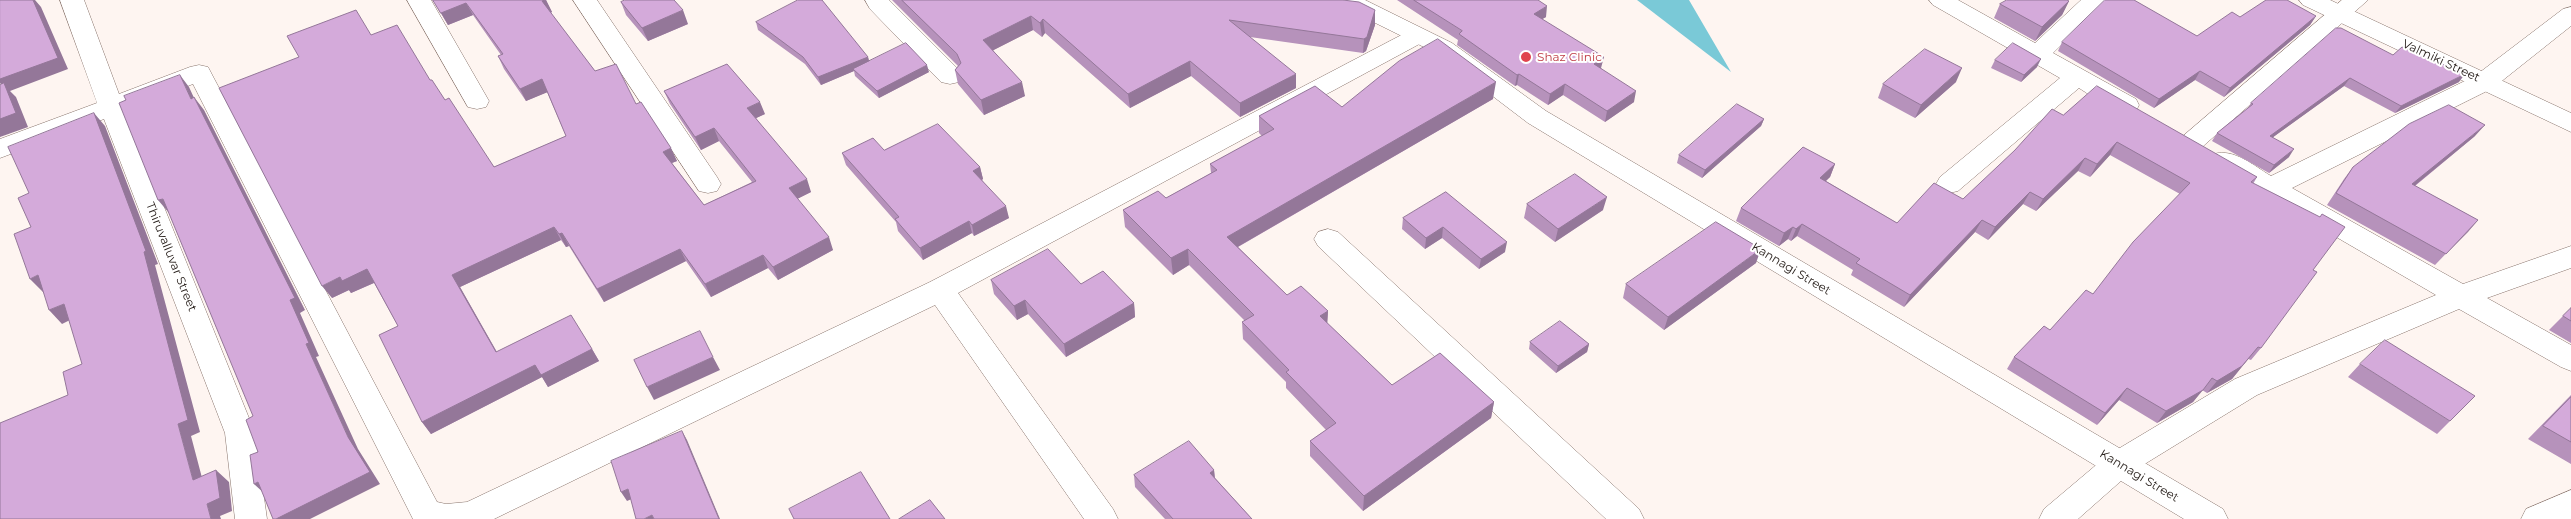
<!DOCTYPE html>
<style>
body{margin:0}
canvas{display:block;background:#fef5f1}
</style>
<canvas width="2571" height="519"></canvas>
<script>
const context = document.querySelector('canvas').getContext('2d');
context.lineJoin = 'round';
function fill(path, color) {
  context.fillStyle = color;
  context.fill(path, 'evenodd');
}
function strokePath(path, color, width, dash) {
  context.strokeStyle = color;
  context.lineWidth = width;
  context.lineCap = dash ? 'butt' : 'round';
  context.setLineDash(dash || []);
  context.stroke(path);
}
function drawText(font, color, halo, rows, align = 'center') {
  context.font = font + ' Montserrat,sans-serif';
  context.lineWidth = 4;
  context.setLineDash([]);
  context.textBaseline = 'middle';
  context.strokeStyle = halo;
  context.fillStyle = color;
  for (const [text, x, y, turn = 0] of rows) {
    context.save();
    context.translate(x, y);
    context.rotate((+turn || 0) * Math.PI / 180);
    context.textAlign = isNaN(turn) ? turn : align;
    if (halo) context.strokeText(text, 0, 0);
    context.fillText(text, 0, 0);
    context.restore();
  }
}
fill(new Path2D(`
 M1637,0H1689L1731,72Z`), '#7ac9d7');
const minor = new Path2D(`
 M60,0H84L119,94L190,67L199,65L208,67L437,502L446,504L467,502L930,282L1409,31L1417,28L1425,31L1429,36L1425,41L958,293L1113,509L1118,519H1084L935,305L494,519H413L193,84L125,110L255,433L267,519H235L225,433L104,119L0,158V139L97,103Z
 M407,0H431L489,101L486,107L477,109L468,107Z
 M573,0H597L717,177L721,184L717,191L708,193L699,191Z
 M865,0H889L959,70L962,76L959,82L950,84L941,82L870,9Z
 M1929,0H1958L2035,43L2081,0H2107L2053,53L2136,99L2139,105L2136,111C2116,116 2095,98 2079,88L1958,191L1949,193L1940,191L1936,184L1940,177L2060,78L1933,5Z
 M2342,0H2368L2201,148L2192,151L2183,148L2179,142L2183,136Z
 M2571,7V26L2493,88L2292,188L2463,284L2571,246V268L2487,298L2571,345V371L2561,367L2459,309L2257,395L2130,473L2078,519H2039L2044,509L2108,455L2235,379L2436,295L2214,166L2210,160L2214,154C2234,148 2254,166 2271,176L2475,76L2563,9Z
 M1328,229L1338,232L1639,509L1644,519H1606L1318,246L1314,239L1318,232Z
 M2571,490V519H2521L2526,509Z`);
const tertiary = new Path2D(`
 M1335,0H1365L1452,43L1546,111L2223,509L2228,519H2184L1528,123L1436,53L1339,5Z
 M2299,0H2330L2571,113V132L2303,5Z`);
strokePath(minor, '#88746c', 1);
strokePath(tertiary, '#88746c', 1);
fill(minor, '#fff');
fill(tertiary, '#fff');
fill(new Path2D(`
 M433,0H546L552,12L550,13L595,71L636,104L677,161L672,163L704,205L752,182L719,141L701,150L670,104L664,91L765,114L756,118L811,192L797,199L833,250L778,280L768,268L711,297L686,261L604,302L569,246L566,247L561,240L460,287L497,352L592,349L599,361L548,387L542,377L431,434L422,422L398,326L374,283L351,293L349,290L332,298L371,35L430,80L445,100L494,167L566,136L547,92L526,101L504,69L498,56L501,55L473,15L448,25Z
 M892,0H1343L1375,25L1366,51L1363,53L1250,37L1296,88L1240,117L1191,76L1130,108L1045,33L1042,37L1033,30L993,50L1025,96L984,115L958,84L955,70L958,66Z
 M1397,0H1538L1546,17L1542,19L1601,68L1634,102L1605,122L1563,95L1548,105L1517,85L1515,86L1457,45L1458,40Z
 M2069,1L2062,15L2035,41L1994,18L2000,4Z
 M621,2L688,24L648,41L626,15Z
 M2316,16L2310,25L2224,97L2195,80L2154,108L2058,51L2062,42L2197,36L2240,17Z
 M756,22L868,57L869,61L929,72L879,98L855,76L854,71L821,85L805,64L758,30Z
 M2393,55L2459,82L2395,113L2344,86L2273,137L2289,157L2269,173L2212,141L2217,133L2248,108L2251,103Z
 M1995,60L2037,67L2021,82L1991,68Z
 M1956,82L1915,118L1878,98L1883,84Z
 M1493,99L1238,247L1287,295L1328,311L1327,323L1392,385L1494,402L1491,418L1363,511L1310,456V441L1326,430L1286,388V382L1243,339L1242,322L1245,321L1189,265L1173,275L1125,227L1123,210L1166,198L1211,173L1210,164L1262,136L1259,133V116L1342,107Z
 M2063,115L2257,177L2253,184L2313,270L2261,348L2251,360L2248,359L2232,379L2207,393L2202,390L2193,402L2157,423L2119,400L2097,425L2007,369L2014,357L2050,330L2093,294L2180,194L2110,155L2090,177L2078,171L2036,211L2023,204L1988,240L1975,232L1904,307L1851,275L1853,270L1797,236L1791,241L1788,239L1779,246L1736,221L1741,208L1835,164L1830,177L1826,181L1897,223L1963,199Z
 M1764,119L1761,126L1702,178L1677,163L1679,155Z
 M2475,136L2415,186L2478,220L2435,265L2327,205L2344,179L2353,167Z
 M884,150L980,167L983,179L982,180L1009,218L974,236L972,233L923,260L898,231L896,222L846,165L842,153Z
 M1446,192L1505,252L1479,269L1442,238L1425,249L1402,229L1403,218Z
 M1527,204L1603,210L1555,242L1524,218Z
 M1756,263L1664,330L1623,298L1626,284Z
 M991,280L1081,284L1134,303L1135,317L1066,357L1028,314L1017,320L994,294Z
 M2571,308V343L2549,330Z
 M1530,342L1589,344L1587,352L1556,373L1529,349Z
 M2360,364L2450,421L2437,434L2348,377Z
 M2571,395V464L2528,439Z
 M1214,470L1215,478L1252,519H1165L1135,487L1134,475Z`), '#b692bb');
fill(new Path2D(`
 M33,0H35L41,7L68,69L10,91L16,97L28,127L0,137V119L7,90L0,83V79Z
 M546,0L552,12L548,14L542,1Z
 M2069,1L2062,15L2035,41L2042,27Z
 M466,3L473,15L448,25L441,13Z
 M1547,6L1546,17L1532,25L1534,14Z
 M683,10L688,24L648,41L642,28Z
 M1375,10V25L1366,51L1363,53L1364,39Z
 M1031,16L1033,30L986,54L983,40Z
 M2316,16L2310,25L2224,97L2230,88Z
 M1043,19L1045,33L1042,37L1040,23Z
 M868,57L870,65L853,69L854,71L821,85L818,77Z
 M1604,57L1601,68L1591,75L1594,64Z
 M2041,59L2037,67L2021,82L2024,75Z
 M1190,61L1191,76L1130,108L1128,94Z
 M927,65L929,72L879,98L877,91Z
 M1962,68L1956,82L1915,118L1921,105Z
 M2200,71L2195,80L2154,108L2159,99Z
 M1296,74V88L1240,117V103Z
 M1519,74L1517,85L1515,86L1517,75Z
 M2465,74L2459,82L2395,113L2401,106Z
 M180,75L189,87L200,111L191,99Z
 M2350,78L2344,86L2265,143L2270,136Z
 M542,79L548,92L526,101L520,89Z
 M1022,82L1025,96L984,115L981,100Z
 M1496,82L1493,99L1227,253V237Z
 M1565,84L1563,95L1548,105L1550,94Z
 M1636,91L1634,102L1605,122L1607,111Z
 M194,97L204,110L305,310L300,313L319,356L316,357L358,449L380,484L310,519H276L348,437Z
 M760,102L765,114L752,120L747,108Z
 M94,113L105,126L158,264L155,265L200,432L191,436L206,493L193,480Z
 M1764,119L1761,126L1702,178L1705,170Z
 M2485,125L2475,136L2402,196L2412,184Z
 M714,128L719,141L701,150L695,137Z
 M2117,142L2110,155L2090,177L2097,164Z
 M671,148L677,161L669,164L663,152Z
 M2294,149L2289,157L2269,173L2274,165Z
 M2085,158L2078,171L2036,211L2043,199Z
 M1835,164L1830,177L1816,190L1820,178Z
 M980,167L983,179L976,183L973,171Z
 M807,179L811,192L793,201L789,188Z
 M2030,192L2023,204L1988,240L1995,227Z
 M1607,197L1603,210L1555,242L1558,229Z
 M163,199L174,211L169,213L158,200Z
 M1006,206L1009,218L974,236L972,225Z
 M1982,220L1975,232L1904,307L1910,295Z
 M2478,220L2468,232L2435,265L2446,254Z
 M969,221L972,233L923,260L920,248Z
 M1802,224L1797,236L1791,241L1796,229Z
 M554,227L561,240L460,287L504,365L496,352L452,275Z
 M1443,227L1442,238L1425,249L1426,238Z
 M1793,227L1788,239L1779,246L1784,233Z
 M562,233L569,246L566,247L559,234Z
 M829,237L833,250L778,280L773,267Z
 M1507,242L1505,252L1479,269L1481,259Z
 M680,249L686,261L604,302L597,289Z
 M1188,249L1189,265L1173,275L1171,258Z
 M1761,249L1756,263L1664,330L1668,317Z
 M763,255L768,268L711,297L705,284Z
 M367,269L376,282L351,293L349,290L332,298L322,286L340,277Z
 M38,275L51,288L43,292L30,279Z
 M1025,300L1028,314L1017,320L1014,306Z
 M1134,303L1135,317L1066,357L1064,344Z
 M64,304L76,317L62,324L49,310Z
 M1328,311L1327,328L1320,316Z
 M1589,344L1587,352L1556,373L1558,366Z
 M2258,347L2232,379L2207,393L2217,381Z
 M592,349L599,361L548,387L542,377L431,434L422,422L535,365Z
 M713,357L720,370L654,400L647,387Z
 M2127,388L2119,400L2097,425L2105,413Z
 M2203,390L2193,402L2157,423L2166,411Z
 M1494,402L1491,418L1363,511L1364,496Z
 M682,431L687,440L720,519H719Z
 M216,470L229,482L232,511L220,516L221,519H211L207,504Z
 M1214,470L1215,481L1210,473Z
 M258,482L266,495L254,484Z
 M628,489L634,498L627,501L621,492Z
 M652,515L654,519H644Z`), '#947799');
const building = new Path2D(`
 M0,0H33L58,58L0,79Z
 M433,0H545L542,1L595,71L616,64L636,104L641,102L671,148L663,152L704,205L756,181L714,128L695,137L664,91L727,64L760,102L747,108L807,179L789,188L829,237L773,267L763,255L705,284L680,249L597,289L562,233L559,234L554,227L452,275L496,352L571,315L592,349L541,375L535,365L422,422L379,335L398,326L367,269L342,281L340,277L322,286L219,88L299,57L287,36L356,10L371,35L397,25L430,80H432L445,100L449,98L494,167L566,136L542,79L520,89L498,56L503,54L466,3L441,13Z
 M625,0H674L683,10L642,28L621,2Z
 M798,0H822L868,57L818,77L803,57L756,22Z
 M902,0H1343L1359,2L1375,10L1367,37L1364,39L1229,20L1296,74L1240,103L1190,61L1128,94L1043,19L1040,23L1031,16L983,40L1022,82L981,100L955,70L961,63L957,54Z
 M1414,0H1538L1547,6L1534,14L1604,57L1594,64L1636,91L1607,111L1565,84L1550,94L1519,74L1517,75L1459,34L1462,31Z
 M2007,0H2067L2069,1L2042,27L2000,4Z
 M2105,0H2134L2197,36L2232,12L2240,17L2266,0H2287L2316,16L2230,88L2200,71L2159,99L2062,42Z
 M2336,28H2341L2393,55L2402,47L2465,74L2401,106L2350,78L2270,136L2294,149L2274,165L2217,133L2253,104L2251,103Z
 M1438,39L1496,82L1227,237L1287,295L1301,286L1328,311L1320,316L1392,385L1440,353L1494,402L1364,496L1310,441L1336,423L1286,372L1289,370L1242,322L1254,315L1188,249L1171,258L1123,210L1158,191L1166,198L1217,170L1210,164L1274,129L1259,116L1315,86L1342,107L1399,61Z
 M906,43L927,65L877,91L853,69Z
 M2013,43L2041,59L2024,75L1995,60Z
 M1925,49L1962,68L1921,105L1883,84Z
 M180,75L191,99L194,97L295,298L290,300L309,343L306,344L348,437L370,472L276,519H273L258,482L254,484L250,455L258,452L246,420L253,416L163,199L158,200L119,103L126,100L124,96Z
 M4,83L16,113L0,119V85Z
 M2097,86L2257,177L2251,182L2320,217L2322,214L2345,227L2313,270L2317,272L2261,348L2258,347L2242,366L2217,381L2212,378L2203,390L2166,411L2127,388L2105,413L2014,357L2044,326L2050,330L2086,290L2093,294L2133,242L2190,183L2117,142L2097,164L2085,158L2043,199L2030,192L1995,227L1982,220L1910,295L1856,263L1860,259L1802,224L1796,229L1793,227L1784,233L1741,208L1803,147L1835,164L1820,178L1897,223L1934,183L1963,199L2015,150L2052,109L2063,115Z
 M1737,104L1764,119L1705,170L1679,155Z
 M2449,105L2485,125L2412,184L2478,220L2446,254L2336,193L2353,167L2409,124Z
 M94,113L146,251L144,252L188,420L178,424L193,480L216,470L220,498L207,504L211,519H0V423L68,395L63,372L82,364L64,304L49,310L38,275L30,279L14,234L31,227L18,198L29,193L8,147Z
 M938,124L980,167L973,171L1006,206L972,225L969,221L920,248L895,219L899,217L842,153L873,138L884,150Z
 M1575,174L1607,197L1558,229L1527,204Z
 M1446,192L1507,242L1481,259L1443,227L1426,238L1403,218Z
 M1716,222L1761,249L1668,317L1626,284Z
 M1048,249L1081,284L1103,271L1134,303L1064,344L1025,300L1014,306L991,280Z
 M2571,308V321L2563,316Z
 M1560,321L1589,344L1558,366L1530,342Z
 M700,331L713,357L647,387L634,360Z
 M2385,340L2475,396L2450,421L2360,364Z
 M2571,397V442L2543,426Z
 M682,431L719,519H654L652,515L644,519H636L628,489L621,492L611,461Z
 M1189,441L1214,470L1210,473L1252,519H1173L1134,475Z
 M861,472L890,519H794L789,509Z
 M930,500L945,519H899Z`);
fill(building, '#d4aada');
strokePath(building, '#947799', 1);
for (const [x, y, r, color] of [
 [1526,57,6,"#e0444e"]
]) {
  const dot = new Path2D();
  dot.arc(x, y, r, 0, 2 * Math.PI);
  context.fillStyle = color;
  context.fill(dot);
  strokePath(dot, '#fff', 2);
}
drawText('12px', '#be3a42', '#fff', [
 ["Shaz Clinic",1537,57]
], 'left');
drawText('12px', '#2a221e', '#fff', [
 ["Valmiki Street",2441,61,25],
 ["Thiruvalluvar Street",171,257,68],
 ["Kannagi Street",1791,269,31],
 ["Kannagi Street",2139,476,31]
]);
</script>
